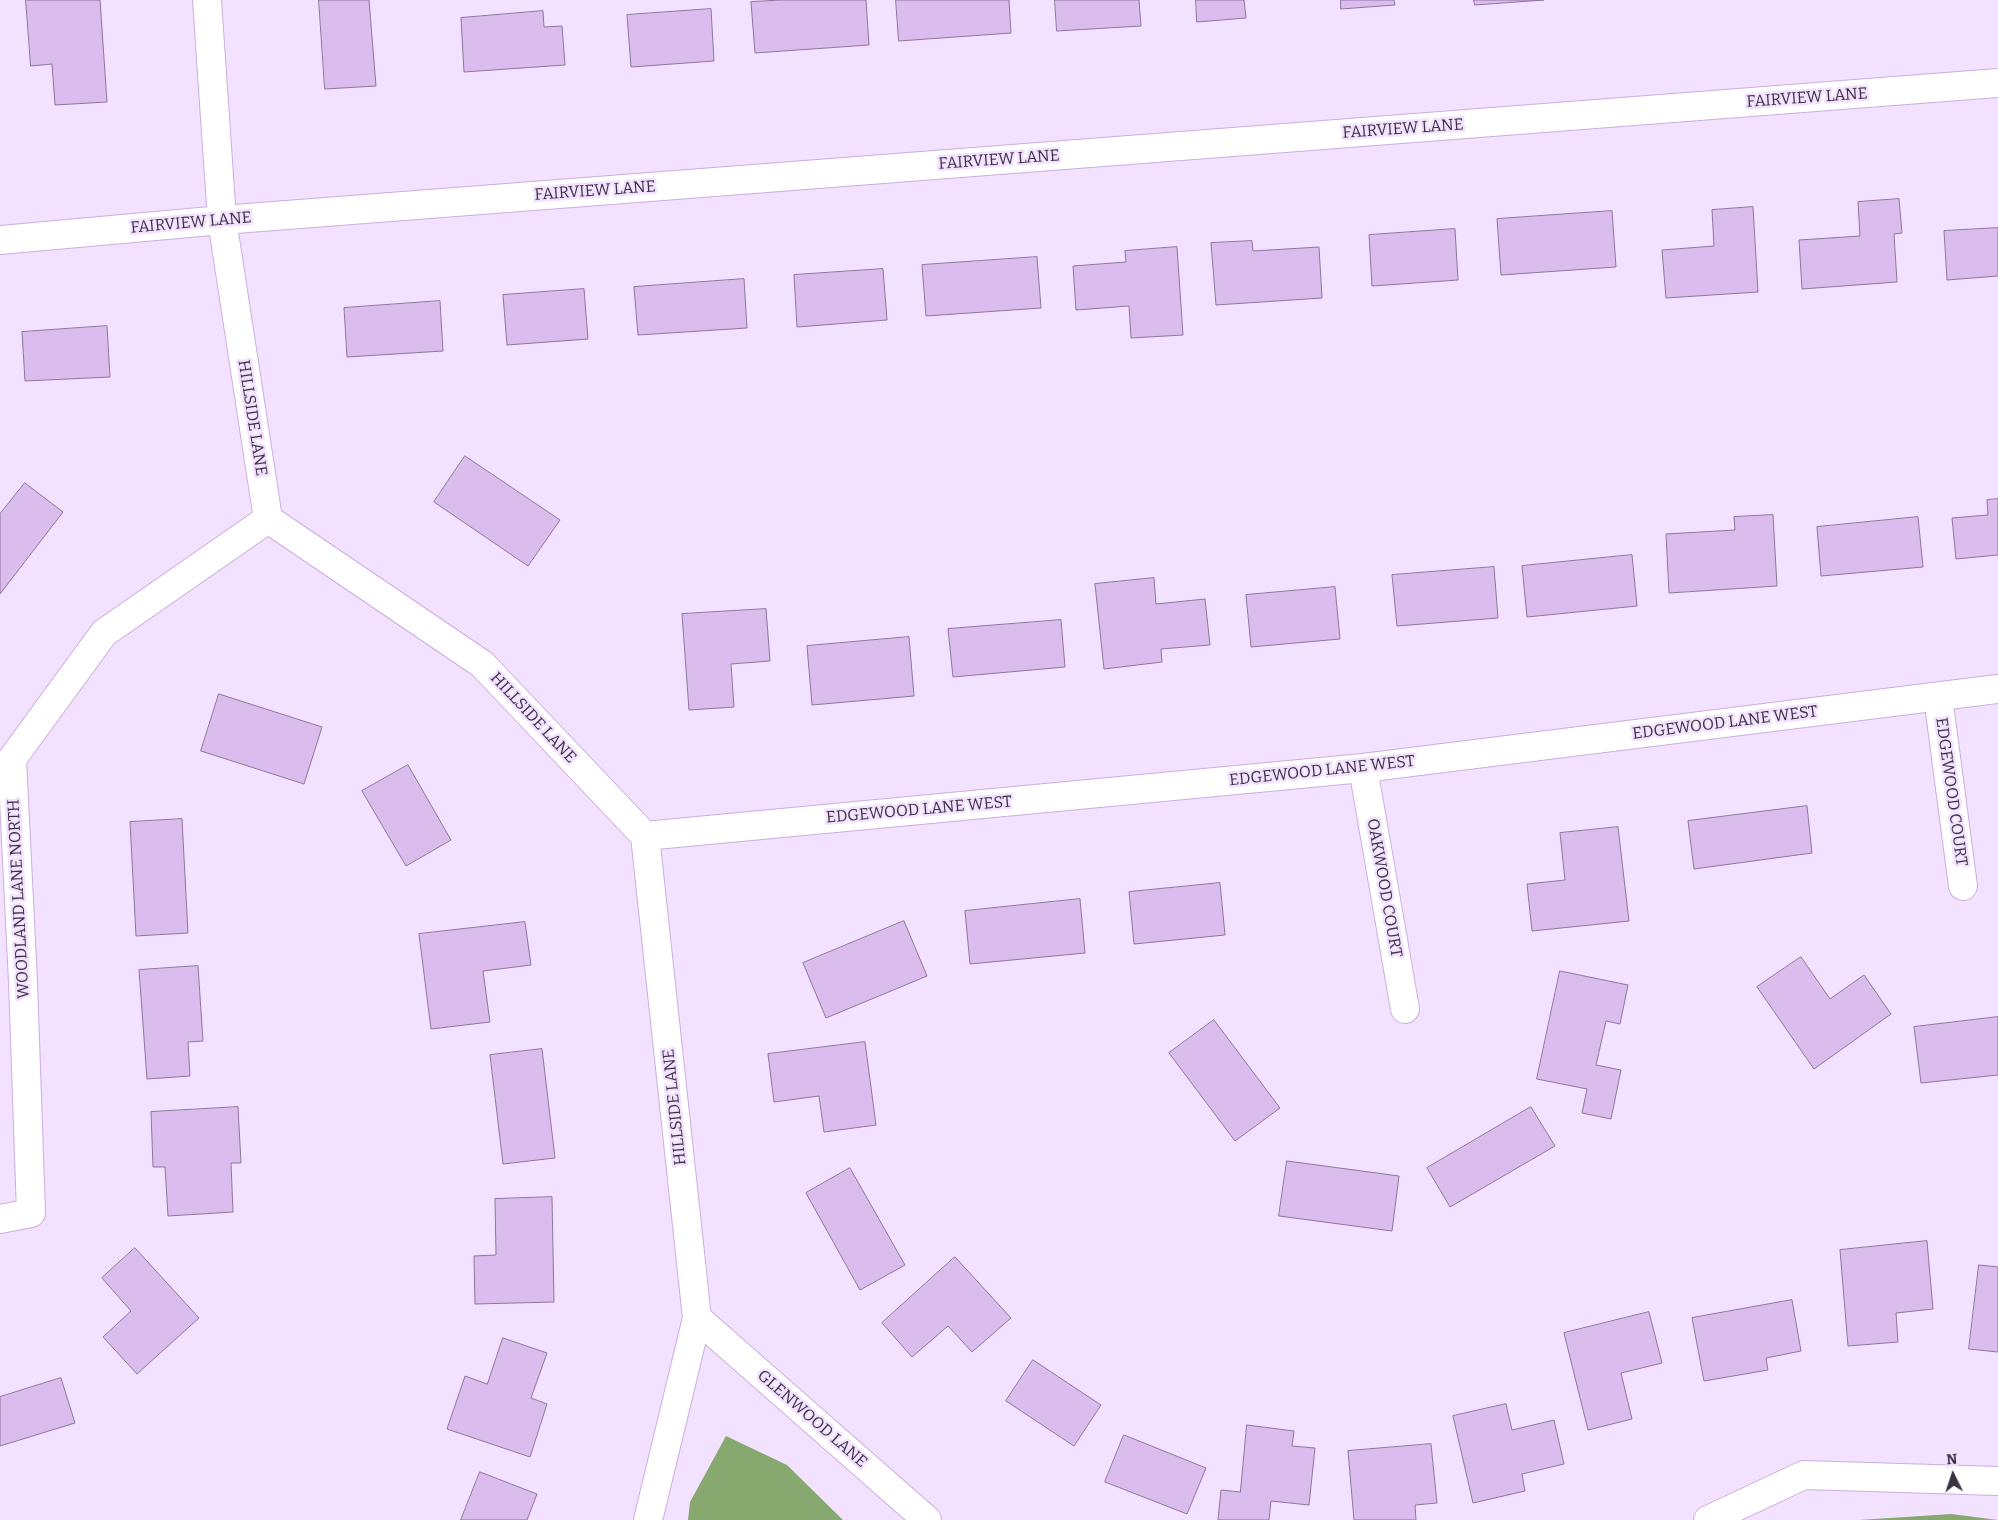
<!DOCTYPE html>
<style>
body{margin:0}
#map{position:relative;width:1998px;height:1520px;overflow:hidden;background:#f3e2ff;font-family:Bitter,serif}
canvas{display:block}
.north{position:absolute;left:1928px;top:1450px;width:50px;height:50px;-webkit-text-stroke:4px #f3e2ff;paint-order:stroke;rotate:356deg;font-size:14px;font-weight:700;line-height:20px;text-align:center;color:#3c3143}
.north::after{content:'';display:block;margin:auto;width:18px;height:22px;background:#3c3143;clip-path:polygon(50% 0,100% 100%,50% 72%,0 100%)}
</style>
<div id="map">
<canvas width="1998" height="1520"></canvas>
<div class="north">N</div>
</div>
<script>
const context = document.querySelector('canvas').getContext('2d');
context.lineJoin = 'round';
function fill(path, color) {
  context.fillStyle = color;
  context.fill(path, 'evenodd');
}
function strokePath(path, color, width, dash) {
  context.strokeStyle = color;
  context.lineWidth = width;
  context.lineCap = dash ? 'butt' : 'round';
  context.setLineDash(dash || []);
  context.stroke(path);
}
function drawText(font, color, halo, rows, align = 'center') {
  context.font = font + ' Bitter,serif';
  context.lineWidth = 5;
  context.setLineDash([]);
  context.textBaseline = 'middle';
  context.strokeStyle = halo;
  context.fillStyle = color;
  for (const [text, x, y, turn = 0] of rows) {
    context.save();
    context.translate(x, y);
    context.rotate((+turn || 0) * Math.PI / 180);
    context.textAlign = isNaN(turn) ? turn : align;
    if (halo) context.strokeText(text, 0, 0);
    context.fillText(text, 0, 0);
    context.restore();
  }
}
fill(new Path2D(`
 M726,1436L787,1465L843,1520H688L690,1502Z
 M1951,1514L1998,1520H1859Z`), '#87a86e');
const building = new Path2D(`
 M26,0H100L107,102L55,105L52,64L31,66Z
 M319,0H369L376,86L325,89Z
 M782,0H866L869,45L755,53L751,2Z
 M896,0H1009L1011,33L899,41Z
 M1055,0H1139L1141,26L1057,31Z
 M1196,0H1244L1246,18L1197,22Z
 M1341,0H1394L1395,5L1341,9Z
 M1474,0H1544L1475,5Z
 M711,9L714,61L631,67L627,15Z
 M543,11L544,27L562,26L565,65L464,72L461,18Z
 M1899,199L1902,233L1894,234L1897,282L1802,289L1799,240L1860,236L1858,202Z
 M1753,207L1758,292L1666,298L1662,250L1714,246L1712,210Z
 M1612,211L1616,267L1501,275L1497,219Z
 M1998,228V276L1947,280L1944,231Z
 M1455,229L1458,280L1372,286L1369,235Z
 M1252,241L1253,251L1319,247L1322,298L1216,305L1211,243Z
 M1177,247L1183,335L1131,338L1129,306L1076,310L1073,266L1126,262L1125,251Z
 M1037,257L1041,308L926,316L922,265Z
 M883,269L887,320L797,327L794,275Z
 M744,279L747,328L638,335L634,287Z
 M584,289L588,339L507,345L503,295Z
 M440,301L443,351L347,357L344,308Z
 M107,326L110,377L25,381L22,332Z
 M465,456L560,520L528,566L434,502Z
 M25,483L63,512L0,594V514Z
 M1998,499V555L1956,559L1952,518L1988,515L1987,500Z
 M1773,515L1777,586L1669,593L1666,534L1735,530L1734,517Z
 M1918,517L1923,567L1821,576L1817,527Z
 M1632,555L1637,606L1527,617L1522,566Z
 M1494,567L1498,618L1397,626L1392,575Z
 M1154,578L1156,604L1205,599L1210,645L1161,649L1162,662L1104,669L1095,584Z
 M1335,587L1340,639L1251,647L1246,595Z
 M766,609L770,661L731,664L734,707L689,710L682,614Z
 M1061,620L1065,667L953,677L948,629Z
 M909,637L914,696L812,705L807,646Z
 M219,694L322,727L304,784L201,751Z
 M408,765L451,840L406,866L362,791Z
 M1807,806L1812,853L1694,869L1688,821Z
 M182,819L188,933L136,936L130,822Z
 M1618,827L1629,921L1532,931L1527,884L1565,880L1560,833Z
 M1220,883L1225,935L1134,944L1129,892Z
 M1080,899L1085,953L970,964L965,911Z
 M904,921L927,976L826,1018L803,963Z
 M525,922L531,965L483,971L490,1022L431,1029L419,934Z
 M1801,957L1830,999L1864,975L1891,1014L1814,1069L1757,987Z
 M198,966L203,1041L188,1042L190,1076L147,1079L139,970Z
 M1560,971L1628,985L1620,1024L1606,1021L1596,1065L1621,1070L1611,1119L1582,1113L1587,1089L1537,1079Z
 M1998,1017V1075L1921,1083L1914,1027Z
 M1214,1020L1280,1108L1235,1141L1169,1053Z
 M865,1042L876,1125L824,1132L819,1096L774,1102L768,1054Z
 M542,1049L555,1158L503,1164L490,1055Z
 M238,1107L241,1163H231L233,1212L168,1216L165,1167H153L151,1112Z
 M1531,1107L1555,1146L1450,1207L1427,1168Z
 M1287,1161L1399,1176L1392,1231L1279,1216Z
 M850,1168L905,1265L860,1290L806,1193Z
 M552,1197L554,1302L475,1304L474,1256L496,1255L495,1199Z
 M1927,1241L1933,1309L1896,1313L1898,1342L1848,1346L1840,1250Z
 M135,1248L199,1318L137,1374L103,1337L131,1311L102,1278Z
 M955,1257L1011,1318L972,1352L948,1326L912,1357L882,1323Z
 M1979,1265L1998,1267V1352L1969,1349Z
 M1792,1300L1801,1351L1766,1358L1768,1370L1704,1381L1692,1318Z
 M1649,1312L1662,1363L1621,1373L1632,1419L1588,1430L1564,1333Z
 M503,1338L547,1353L531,1398L547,1404L530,1457L447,1429L465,1376L487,1384Z
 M1033,1360L1101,1405L1074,1446L1006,1401Z
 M61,1378L75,1423L0,1446V1397Z
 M1506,1404L1512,1430L1554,1420L1564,1464L1522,1474L1525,1491L1473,1503L1453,1416Z
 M1247,1425L1294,1431L1292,1446L1315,1448L1309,1505L1271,1501L1269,1520H1218L1221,1490L1240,1492Z
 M1124,1435L1206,1468L1187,1514L1105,1482Z
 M1431,1444L1437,1503L1415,1505L1416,1520H1354L1348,1451Z
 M480,1472L537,1494L527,1520H461Z`);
fill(building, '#dabded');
strokePath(building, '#8f749f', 1);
const minor = new Path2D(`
 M207,0L222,220L268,519L482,664L645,836L697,1318L648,1520
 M0,240L222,220L1998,83
 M1938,697L1963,886
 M1363,768L1405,1009
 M645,836L1363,768L1998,689
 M0,1219L31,1213L23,982L12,759L104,633L268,519
 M697,1318L927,1520
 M1708,1520L1804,1475L1998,1481`);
strokePath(minor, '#cbaedd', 30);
strokePath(minor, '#fff', 28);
drawText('16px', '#3c3143', '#f3e2ff', [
 ["FAIRVIEW LANE",1807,98,-4],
 ["FAIRVIEW LANE",1403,129,-4],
 ["FAIRVIEW LANE",999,160,-4],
 ["FAIRVIEW LANE",595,191,-4],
 ["FAIRVIEW LANE",191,223,-5],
 ["HILLSIDE LANE",252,418,81],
 ["HILLSIDE LANE",533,718,47],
 ["EDGEWOOD LANE WEST",1725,723,-7],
 ["EDGEWOOD LANE WEST",1322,771,-6],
 ["EDGEWOOD COURT",1951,792,82],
 ["EDGEWOOD LANE WEST",919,810,-5],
 ["OAKWOOD COURT",1384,888,80],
 ["WOODLAND LANE NORTH",19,899,-93],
 ["HILLSIDE LANE",675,1107,-96],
 ["GLENWOOD LANE",812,1419,41]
]);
</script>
